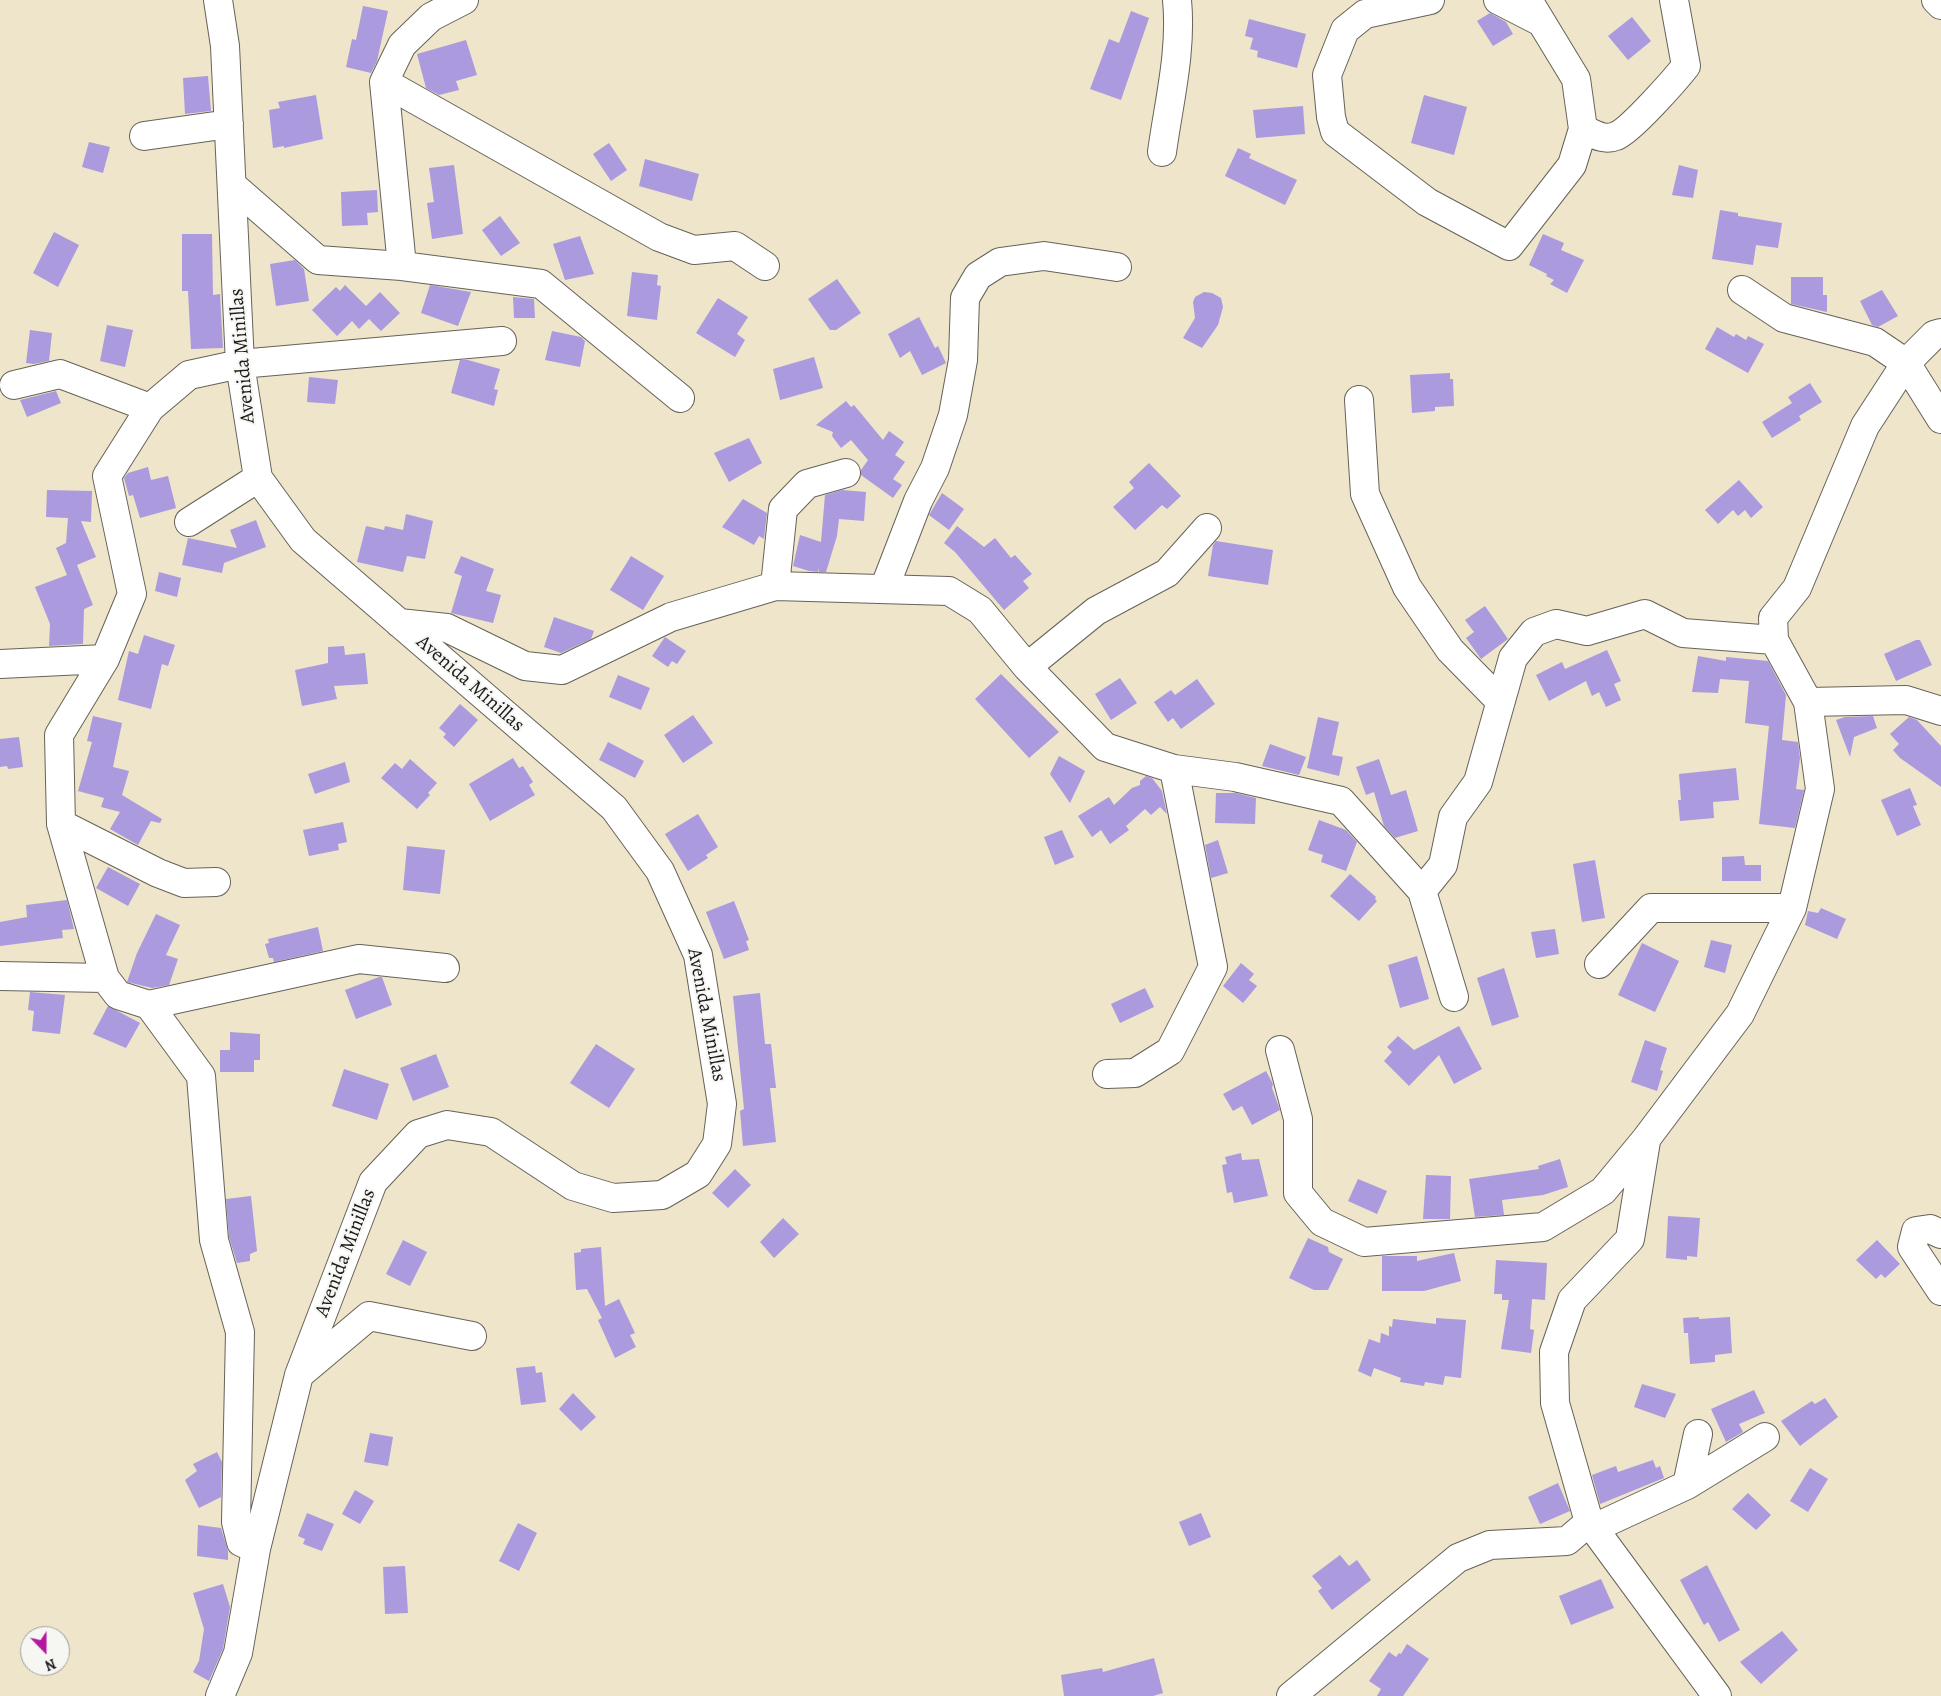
<!DOCTYPE html>
<style>
body{margin:0}
#map{position:relative;width:1941px;height:1696px;overflow:hidden;background:#eee5ca;font-family:Alegreya,serif}
canvas{display:block}
.north{position:absolute;left:20px;top:1626px;width:50px;height:50px;box-sizing:border-box;background:#f6f6f2;border:1px solid #9f9f9c;border-radius:50%;rotate:158deg;font-size:14px;font-weight:700;line-height:20px;text-align:center;color:#1c1c1c}
.north::after{content:'';display:block;margin:auto;width:18px;height:22px;background:#b5179e;clip-path:polygon(50% 0,100% 100%,50% 72%,0 100%)}
</style>
<div id="map">
<canvas width="1941" height="1696"></canvas>
<div class="north">N</div>
</div>
<script>
const context = document.querySelector('canvas').getContext('2d');
context.lineJoin = 'round';
function fill(path, color) {
  context.fillStyle = color;
  context.fill(path, 'evenodd');
}
function strokePath(path, color, width, dash) {
  context.strokeStyle = color;
  context.lineWidth = width;
  context.lineCap = dash ? 'butt' : 'round';
  context.setLineDash(dash || []);
  context.stroke(path);
}
function drawText(font, color, halo, rows, align = 'center') {
  context.font = font + ' Alegreya,serif';
  context.lineWidth = 4;
  context.setLineDash([]);
  context.textBaseline = 'middle';
  context.strokeStyle = halo;
  context.fillStyle = color;
  for (const [text, x, y, turn = 0] of rows) {
    context.save();
    context.translate(x, y);
    context.rotate((+turn || 0) * Math.PI / 180);
    context.textAlign = isNaN(turn) ? turn : align;
    if (halo) context.strokeText(text, 0, 0);
    context.fillText(text, 0, 0);
    context.restore();
  }
}
fill(new Path2D(`
 M363,6L388,11L377,61L371,73L346,67L352,39L356,40Z
 M1131,11L1149,18L1121,100L1090,89L1109,39L1119,43Z
 M1490,13L1506,22L1513,34L1493,46L1477,21Z
 M1632,17L1651,41L1628,60L1608,36Z
 M1249,19L1306,34L1297,68L1257,57L1258,51L1250,49L1253,38L1245,36Z
 M466,40L477,75L456,81L459,90L439,95L426,88L417,54Z
 M208,76L211,111L185,114L183,78Z
 M316,95L323,139L284,148V146L273,148L269,110L280,108L278,102Z
 M1424,95L1467,107L1454,155L1411,143Z
 M1303,106L1305,134L1256,138L1253,110Z
 M89,142L110,147L103,173L82,167Z
 M609,143L627,170L611,181L593,154Z
 M1238,148L1251,154L1249,158L1297,180L1285,205L1225,176Z
 M645,159L699,174L692,201L639,186Z
 M454,165L463,234L432,239L427,203L434,202L429,168Z
 M1679,165L1698,170L1693,198L1672,195Z
 M377,190L378,212L367,213L368,225L342,226L341,192Z
 M1720,210L1738,213V216L1782,223L1778,248L1756,245L1753,265L1712,259Z
 M500,216L520,243L501,256L482,230Z
 M54,232L79,245L58,287L33,273Z
 M182,234H212L213,295L220,294L223,348L191,349L188,291H182Z
 M1543,234L1564,243L1561,250L1584,260L1567,293L1550,284L1554,280L1546,276L1547,274L1529,265Z
 M580,236L594,274L565,280L553,244Z
 M295,260L304,269L309,301L276,306L270,264Z
 M632,272L658,275L657,285L661,286L657,320L627,316Z
 M1791,277H1823V295H1827V312L1791,304Z
 M837,279L861,313L836,330H830L808,299Z
 M345,285L366,306L380,292L400,313L381,331L369,319L359,329L352,321L337,336L312,310L336,287L340,291Z
 M430,285L471,292L458,326L421,313Z
 M1882,290L1898,316L1878,327L1872,325L1860,301Z
 M1204,292L1212,293L1221,298L1223,307L1218,325L1202,348L1183,338L1195,318L1193,302L1195,297Z
 M513,297L534,299L535,318H514Z
 M718,298L748,317L737,334L745,340L735,357L696,333Z
 M919,317L935,348L938,346L946,363L922,375L910,351L900,358L888,334Z
 M107,325L133,330L125,367L100,361Z
 M1717,327L1734,337L1736,334L1746,340L1748,336L1764,344L1748,373L1705,349Z
 M30,330L52,333L49,361L34,364L26,363Z
 M552,331L581,337L585,341L580,367L545,360Z
 M814,357L823,388L780,400L773,369Z
 M460,360H468L500,369L494,389L498,390L494,406L451,393Z
 M1450,373V379H1453L1454,406L1435,407V411L1412,413L1410,375Z
 M309,377L338,380L335,404L307,402Z
 M1810,383L1822,402L1799,416L1801,420L1772,438L1762,422L1792,403L1788,397Z
 M56,391L61,403L27,417L20,400Z
 M846,401L851,407L854,405L883,440L889,431L904,442L895,455L905,462L893,479L902,485L893,498L861,475V470L868,460L851,440L841,448L832,436L833,432L816,425Z
 M749,438L762,463L729,482L714,453Z
 M1149,463L1181,496L1167,509L1162,505L1135,530L1113,507L1134,488L1129,482Z
 M148,467L151,480L168,476L176,508L140,518L133,495L129,496L124,478L128,473Z
 M1739,480L1763,507L1751,518L1745,510L1738,516L1733,510L1718,524L1705,510Z
 M47,490L92,491L91,522L81,521L96,557L77,565L93,605L84,609L83,644L49,646L50,624L35,587L67,575L56,548L66,543L68,518L46,517Z
 M842,490L866,492L864,521L839,519L837,536L826,572H819V568L818,572L809,571L793,566L800,535L821,542L825,495Z
 M942,493L964,509L949,530L929,515Z
 M743,499L767,513L764,539L759,536L754,545L722,527Z
 M406,514L433,521L425,559L407,556L403,572L357,562L366,526L384,530L385,526L403,530Z
 M256,520L266,547L224,563L222,573L182,565L188,538L237,548L230,530Z
 M957,526L984,547L995,538L1011,558L1015,555L1032,574L1023,581L1029,588L1004,610L955,552L944,543Z
 M1216,541L1273,550L1268,585L1208,576L1213,545Z
 M461,556L494,569L486,591L501,595L493,623L451,613L462,576L454,573Z
 M631,556L664,576L643,610L610,590Z
 M159,572L181,578L177,597L155,591Z
 M1485,606L1508,639L1481,659L1466,638L1474,632L1465,620Z
 M554,617L594,631L591,639L561,653L544,647Z
 M144,635L175,645L168,666L162,664L151,709L118,700L129,651L138,654Z
 M665,637L686,651L677,664L672,661L668,667L652,656Z
 M1916,640H1920L1932,665L1896,681L1884,654Z
 M344,646L345,655L365,653L368,684L334,686L337,699L302,706L295,670L328,663V647Z
 M1607,650L1621,681L1614,684L1621,700L1606,707L1599,692L1592,696L1586,681L1549,701L1536,675L1562,662L1565,669Z
 M1698,656L1726,661V657L1768,661L1786,695L1782,740L1798,742L1800,758L1796,789L1804,790L1795,828L1759,824L1769,726L1745,723L1749,681L1720,679L1718,693L1692,692Z
 M1001,674L1059,732L1029,758L975,699Z
 M618,675L650,688L641,710L609,697Z
 M1120,678L1137,703L1111,720L1095,694Z
 M1197,679L1215,704L1181,729L1173,718L1168,722L1154,702L1171,690L1175,695Z
 M460,704L478,720L454,747L443,737L446,734L439,728Z
 M693,715L713,743L683,763L664,735Z
 M93,716L122,723L113,767L129,771L122,795L162,819L160,823L151,821L138,845L110,829L120,812L101,807L104,798L78,791L92,742L87,741Z
 M1873,716L1877,728L1854,737L1850,757L1836,720L1845,717Z
 M1318,717L1339,722L1332,755L1343,757L1339,776L1307,768Z
 M1909,717L1917,720L1941,746V787L1900,758L1893,750L1899,744L1890,734Z
 M19,737L23,767L8,769L7,766L0,767V739Z
 M608,742L644,761L635,778L599,760Z
 M1270,744L1306,757L1299,775L1262,766Z
 M1059,756L1085,771L1070,803L1050,774Z
 M513,758L519,768L523,766L533,782L529,785L535,795L490,821L469,784Z
 M410,759L437,783L428,793L430,795L417,809L381,778L395,763L402,769Z
 M1379,759L1391,795L1406,790L1418,831L1395,838L1384,826L1374,792L1366,795L1356,767Z
 M345,762L350,782L315,794L308,774Z
 M1736,768L1739,800L1713,802L1714,818L1680,821L1678,800H1681L1679,774Z
 M1146,776L1152,778L1162,791L1167,814L1160,807L1151,815L1145,809L1126,826L1129,830L1110,844L1101,830L1092,837L1078,816L1109,797L1114,805L1132,788L1140,785V781Z
 M1910,788L1917,805L1913,806L1921,825L1897,836L1881,800Z
 M1216,793H1236L1256,798L1255,824L1215,823Z
 M698,814L718,847L706,855L708,858L688,871L665,834Z
 M1319,820L1346,830L1357,842L1346,871L1321,862L1323,855L1308,850Z
 M343,822L347,842L338,844L339,850L309,856L303,830Z
 M1062,830L1074,857L1055,865L1044,837Z
 M1218,840L1228,873L1211,878L1205,845Z
 M407,846L445,850L440,894L403,890Z
 M1744,856L1745,865H1761V881H1722V857Z
 M1595,860L1605,918L1582,922L1573,864Z
 M108,867L140,884L128,906L96,888Z
 M1350,874L1376,897L1375,899L1377,901L1359,921L1330,896Z
 M67,900L74,929L62,930L63,938L0,946V922L27,917L26,905Z
 M734,901L749,940L746,941L749,950L724,959L706,912Z
 M1821,908L1846,919L1837,939L1805,925L1808,911L1818,913Z
 M156,914L180,925L166,955L178,959L169,985L152,988L127,982L137,953Z
 M318,927L323,951L274,962L273,958H269L265,944L269,943L268,939Z
 M1555,929L1559,954L1536,958L1531,932Z
 M1711,940L1732,945L1725,973L1704,967Z
 M1642,943L1679,961L1655,1012L1618,995Z
 M1417,956L1429,999L1400,1008L1388,965Z
 M1241,963L1254,974L1249,980L1257,986L1243,1003L1223,986Z
 M1504,968L1519,1017L1492,1026L1477,978Z
 M379,977H382L392,1005L356,1019L345,990Z
 M1145,988L1154,1007L1120,1023L1111,1004Z
 M30,992L65,995L60,1034L32,1031L34,1011L28,1010Z
 M760,993L765,1044H771L776,1088H770L776,1142L743,1146L740,1111L744,1109L733,996Z
 M108,1006L140,1023L126,1048L93,1034Z
 M1459,1026L1482,1069L1454,1084L1439,1055L1409,1086L1384,1061L1392,1052L1387,1047L1398,1036L1414,1050Z
 M230,1032L260,1034V1060H254V1072H220V1050H230Z
 M1645,1040L1667,1048L1660,1070L1663,1071L1657,1091L1631,1082Z
 M596,1044L635,1069L609,1108L570,1083Z
 M436,1054L449,1087L413,1101L400,1068Z
 M344,1069L389,1084L377,1120L332,1106Z
 M1266,1071L1273,1084L1272,1088L1280,1110L1252,1125L1242,1106L1233,1111L1223,1094Z
 M1241,1153L1242,1160L1259,1159L1268,1196L1234,1203L1232,1192L1227,1193L1222,1165L1227,1164L1225,1157Z
 M1560,1159L1568,1187L1543,1195L1502,1200L1504,1215L1475,1217L1469,1179L1539,1169L1538,1166Z
 M735,1169L751,1185L728,1208L712,1193Z
 M1426,1175L1451,1176L1450,1219H1423Z
 M1358,1179L1387,1191L1377,1214L1348,1201Z
 M251,1196L257,1251L250,1254V1261L237,1263L229,1237L226,1199Z
 M1668,1216L1700,1218L1697,1257L1687,1256V1260L1666,1258Z
 M783,1218L799,1234L774,1258L760,1242Z
 M1308,1238L1328,1247L1329,1252L1343,1259L1328,1290H1314L1289,1278Z
 M403,1240L427,1252L410,1286L386,1274Z
 M1877,1240L1900,1264L1885,1278L1881,1274L1876,1279L1856,1260Z
 M601,1247L605,1306L619,1299L635,1333L630,1335L636,1347L615,1358L598,1320L602,1318L587,1289L576,1290L574,1253L581,1252V1249Z
 M1454,1253L1461,1281L1424,1291H1382V1256H1417V1261Z
 M1496,1260L1547,1263L1545,1300L1532,1299L1530,1329L1534,1330L1531,1353L1501,1349L1509,1300H1502V1294H1494Z
 M1699,1317V1319L1730,1317L1732,1353L1715,1355V1362L1690,1364L1688,1333H1684L1683,1318Z
 M1436,1318L1466,1320L1461,1378L1445,1376L1443,1385L1425,1382L1424,1386L1400,1382L1401,1378L1374,1368L1371,1377L1358,1371L1369,1339L1380,1343L1381,1333L1389,1336V1326L1392,1327L1393,1319L1436,1324Z
 M535,1366L536,1373L542,1372L546,1402L521,1405L516,1368Z
 M1642,1384L1676,1394L1665,1418L1634,1407Z
 M1754,1390L1765,1413L1739,1424L1743,1432L1726,1442L1711,1409Z
 M573,1393L596,1417L581,1431L559,1409Z
 M1825,1398L1838,1417L1800,1446L1781,1421L1812,1401L1815,1404Z
 M370,1433L393,1437L388,1466L364,1462Z
 M217,1452L222,1462L221,1497L199,1508L185,1480L197,1471L193,1464Z
 M1653,1460L1656,1468L1660,1466L1664,1478L1600,1504L1592,1475L1616,1466L1618,1472Z
 M1810,1468L1828,1479L1808,1512L1790,1501Z
 M1558,1483L1570,1511L1540,1524L1528,1497Z
 M355,1490L374,1501L360,1524L342,1514Z
 M1748,1493L1771,1515L1756,1530L1732,1509Z
 M307,1513L334,1524L322,1551L303,1544L305,1539L298,1536Z
 M1201,1513L1211,1537L1189,1546L1179,1522Z
 M518,1523L537,1533L519,1571L499,1561Z
 M198,1525L221,1528L228,1551V1560L197,1556Z
 M1340,1555L1349,1566L1357,1560L1371,1580L1332,1610L1318,1591L1322,1588L1312,1576Z
 M1707,1565L1740,1630L1719,1642L1708,1622L1704,1625L1680,1580Z
 M405,1566L408,1613L385,1614L383,1567Z
 M1601,1579L1614,1608L1571,1625L1559,1596Z
 M223,1584L230,1607L223,1649L209,1681L193,1672L199,1661L204,1629L193,1593Z
 M1782,1631L1798,1650L1761,1684L1740,1662Z
 M1407,1644L1429,1659L1403,1696H1377L1381,1689L1369,1681L1389,1652L1396,1657L1399,1653L1401,1654Z
 M1154,1658L1163,1693L1153,1696H1064L1061,1675L1102,1668L1103,1672Z`), '#ab9ade');
const minor = new Path2D(`
 M218,0L225,46L240,364L258,478L303,540L614,808L660,871L698,955L722,1104L717,1144L698,1174L662,1195L613,1198L573,1186L491,1132L447,1125L418,1134L373,1182L299,1375L256,1549L238,1653L220,1696
 M1430,0L1365,14L1345,30L1327,75L1331,117L1335,132L1427,202L1509,246L1572,165L1583,129L1576,79L1528,0
 M1498,0L1539,21
 M1936,0L1941,5
 M384,82L659,237L694,250L735,246L765,266
 M1583,129C1594,134 1604,141 1616,136C1630,131 1675,80 1686,66L1674,0
 M144,136L229,124
 M1162,152C1169,101 1182,51 1177,0
 M232,185L318,260L402,266L541,284L680,398
 M402,266L384,82L402,45L431,17L464,0
 M1742,290L1784,318L1875,342L1906,363L1941,419
 M14,385L60,374L150,408L189,375L240,364L502,341
 M1359,400L1365,494L1407,587L1450,650L1500,701
 M189,522L258,478
 M775,586L783,509L807,484L846,473
 M884,589L918,501L935,468L953,415L963,360L965,298L978,276L1000,262L1044,256L1117,267
 M399,623L447,628L525,666L562,670L671,617L775,586L949,591L980,610L1027,667L1105,747L1174,769L1235,777L1341,801L1422,891L1454,997
 M0,664L105,659
 M1027,667L1096,611L1167,573L1207,528
 M1808,702L1906,700L1941,711
 M61,824L158,873L184,883L216,882
 M1422,891L1443,865L1453,817L1478,782L1513,658L1534,632L1556,624L1587,631L1645,614L1683,633L1774,640
 M1599,964L1651,908H1792
 M0,976L105,978L118,995L149,1005L359,959L445,968
 M105,978L61,824L59,735L105,659L132,594L107,476L150,408
 M149,1005L201,1076L214,1240L240,1332L236,1522L241,1542L256,1549
 M1280,1050L1298,1119V1193L1322,1222L1364,1242L1543,1227L1603,1191L1646,1139L1740,1014L1792,908L1820,789L1808,702L1774,640L1773,618L1797,588L1865,426L1906,363L1934,335L1941,333
 M1107,1074L1135,1073L1170,1051L1213,967L1174,769
 M1646,1141L1630,1239L1572,1300L1554,1352L1555,1403L1589,1522L1717,1696
 M1941,1234L1930,1229L1916,1231L1912,1247L1941,1291
 M300,1374L369,1316L472,1336
 M1687,1485L1765,1437
 M1594,1528L1687,1485L1698,1434
 M1291,1696L1458,1558L1490,1545L1567,1541L1589,1522`);
strokePath(minor, '#666259', 30);
strokePath(minor, '#fff', 28);
drawText('20px', '#1c1c1c', '#f6f6f2', [
 ["Avenida Minillas",243,356,-95],
 ["Avenida Minillas",470,684,41],
 ["Avenida Minillas",706,1015,79],
 ["Avenida Minillas",346,1253,-69]
]);
</script>
